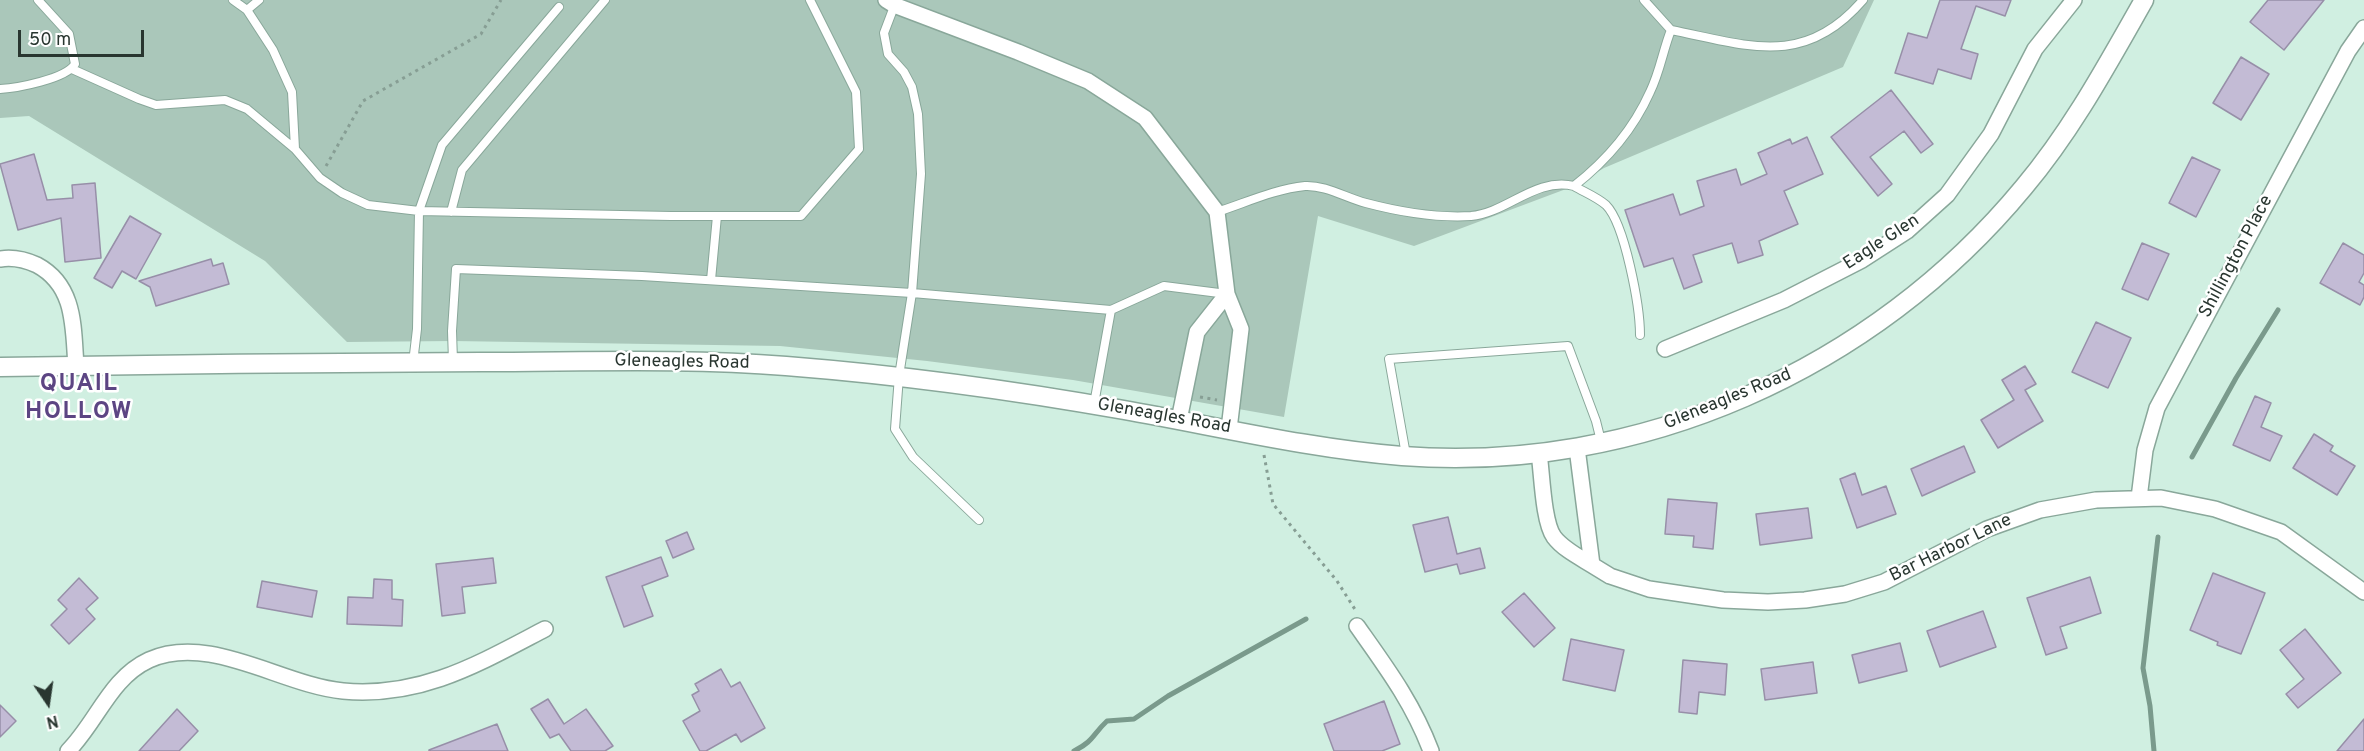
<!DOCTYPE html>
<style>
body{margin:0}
#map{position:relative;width:2364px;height:751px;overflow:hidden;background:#d0efe1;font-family:Overpass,sans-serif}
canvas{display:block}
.north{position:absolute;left:18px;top:673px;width:60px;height:60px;-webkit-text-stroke:4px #fff;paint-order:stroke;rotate:167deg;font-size:16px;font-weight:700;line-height:24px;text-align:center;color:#293630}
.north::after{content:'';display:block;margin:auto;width:21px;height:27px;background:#293630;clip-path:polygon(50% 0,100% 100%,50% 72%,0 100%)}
.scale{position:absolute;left:18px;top:30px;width:126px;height:27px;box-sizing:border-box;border:3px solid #293630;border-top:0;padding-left:8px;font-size:18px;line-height:21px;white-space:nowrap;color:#293630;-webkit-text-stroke:4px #fff;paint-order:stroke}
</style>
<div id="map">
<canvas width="2364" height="751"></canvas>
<div class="north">N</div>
<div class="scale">50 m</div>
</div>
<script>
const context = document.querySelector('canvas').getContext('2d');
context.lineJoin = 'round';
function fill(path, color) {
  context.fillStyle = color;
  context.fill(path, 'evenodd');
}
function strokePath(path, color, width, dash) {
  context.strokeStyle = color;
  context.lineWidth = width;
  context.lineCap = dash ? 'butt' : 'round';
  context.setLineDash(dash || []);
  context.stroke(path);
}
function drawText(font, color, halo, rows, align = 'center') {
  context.font = font + ' Overpass,sans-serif';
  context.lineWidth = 5;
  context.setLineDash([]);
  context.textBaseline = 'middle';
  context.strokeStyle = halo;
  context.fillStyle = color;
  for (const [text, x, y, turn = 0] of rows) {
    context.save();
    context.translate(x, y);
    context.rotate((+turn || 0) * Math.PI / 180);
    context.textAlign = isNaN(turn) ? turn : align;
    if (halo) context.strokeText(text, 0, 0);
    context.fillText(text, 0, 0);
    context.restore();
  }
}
fill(new Path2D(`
 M0,0H1874L1843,67L1604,168L1574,186L1414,246L1318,216L1284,417L1073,380L927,361L780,346L453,341L347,342L265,261L29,116L0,118Z`), '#aac7ba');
strokePath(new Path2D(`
 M2192,457L2236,378L2278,310
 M1074,751C1094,741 1092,735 1107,721L1134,719L1168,696L1306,619
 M2154,751L2150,706L2143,668L2158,537`), '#7a9a8c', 5);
const building = new Path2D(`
 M1940,0H2011L2005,16L1976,6L1961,49L1978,54L1971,79L1938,69L1933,84L1895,73L1908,33L1927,38Z
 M2268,0H2324L2284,50L2250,22Z
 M2241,57L2269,74L2241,120L2213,103Z
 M1891,90L1933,144L1921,153L1904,131L1870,157L1892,184L1878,196L1831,137Z
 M1807,137L1823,174L1784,191L1798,224L1759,241L1763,255L1738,263L1732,243L1693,255L1702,282L1684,289L1673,258L1644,267L1625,210L1673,194L1680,215L1704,206L1697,181L1736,169L1741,185L1767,174L1758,153L1790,139L1792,144Z
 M34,154L47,200L73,198L72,185L95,183L101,258L65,262L61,218L18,230L0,164Z
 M2192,157L2220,170L2196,217L2169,203Z
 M130,216L161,234L136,279L122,271L112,288L94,278Z
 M2142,243L2169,254L2148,300L2122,289Z
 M2343,243L2364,255V273L2359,282L2364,285V297L2360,305L2320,283Z
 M211,259L213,266L223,263L229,284L156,306L150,287L139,281Z
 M2096,322L2131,338L2108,388L2072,372Z
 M2025,366L2036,384L2025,390L2043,421L1998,448L1981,420L2014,400L2002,380Z
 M2255,396L2271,403L2261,427L2282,436L2270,461L2233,445Z
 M2314,434L2333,446L2330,451L2355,466L2337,495L2293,468Z
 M1964,446L1975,472L1922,496L1911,469Z
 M1855,473L1862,495L1886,486L1896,514L1857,528L1840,479Z
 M1668,499L1717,503L1713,549L1693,547L1694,536L1665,534Z
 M1808,508L1812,538L1760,545L1756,514Z
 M1448,517L1457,554L1480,548L1485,568L1460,574L1457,564L1425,572L1413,525Z
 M687,532L694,549L673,558L666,541Z
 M661,557L668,576L642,586L653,616L624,627L606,577Z
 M493,558L496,583L462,587L465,613L442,616L436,564Z
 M2213,573L2265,593L2241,654L2217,645L2218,642L2190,630Z
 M2090,577L2101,613L2060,627L2067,648L2046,655L2027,598Z
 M79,578L98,598L86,609L95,619L69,644L51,625L67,609L58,600Z
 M374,579L392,580V599L403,600L402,626L347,624L348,597L373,598Z
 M262,581L317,591L312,617L257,607Z
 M1524,593L1555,628L1534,647L1502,612Z
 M1983,611L1996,647L1940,667L1927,631Z
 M2305,629L2341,673L2298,708L2286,694L2304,679L2280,650Z
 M1571,639L1624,650L1615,691L1563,680Z
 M1900,643L1907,671L1859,683L1852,655Z
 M1683,660L1727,664L1725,695L1699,692L1697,714L1679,712Z
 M1813,662L1817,693L1765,700L1761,669Z
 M721,669L731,687L740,682L765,728L741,742L736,734L706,751H700L683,721L700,711L692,695L699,691L695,684Z
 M548,699L564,724L586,709L613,746L605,751H571L559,734L550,738L531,709Z
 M1384,701L1400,744L1382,751H1334L1324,724Z
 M0,705L16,721L0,737Z
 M177,709L198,731L179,751H139Z
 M2364,719V751H2337Z
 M497,724L508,751H429V750Z`);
fill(building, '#c3bbd5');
strokePath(building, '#978fa8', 1.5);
const service = new Path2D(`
 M233,0L247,10
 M259,0L247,10L273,50L292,92L295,149L320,178L342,193L368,205L419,211L671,216H801L859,149L856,92L810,0
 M895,4L884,33L888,54L904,72L912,87L918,114L921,174L912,293L899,376L895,429L913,457L979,520
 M1671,30C1747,45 1804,69 1863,0
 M72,69L139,99L156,105L225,100L247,109L295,149
 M0,89C17,88 66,79 75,64L69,34L38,0
 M1574,186C1584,192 1597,197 1606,205C1625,224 1640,307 1640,335
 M451,212L462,170L605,0
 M1217,212C1245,203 1275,189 1305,186C1326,185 1346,198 1366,203C1400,212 1436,218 1471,216C1507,213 1535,177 1574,186C1606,161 1633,130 1650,92C1660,72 1663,50 1671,30L1644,0
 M711,280L717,216
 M453,361L452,331L456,269L642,276L912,293L1111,310L1164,286L1227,294
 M413,363L417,329L419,211L442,145L559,7
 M1094,404L1111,310
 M1406,455L1389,359L1568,346L1596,421L1601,441`);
const minor = new Path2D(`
 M886,0L894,5L1018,52L1088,81L1145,118L1217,212L1227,294
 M0,259C12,257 26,260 37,265C76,286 73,328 76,366
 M1665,349L1784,300L1862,260L1907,231L1947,195L1991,134L2035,49L2074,0
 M1179,420L1197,332L1227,294L1241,329L1229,429
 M1539,453C1542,473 1543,522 1554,537C1563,549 1579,557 1592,565L1577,448
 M2139,498L2145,450L2157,408L2348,51L2364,28
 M1592,565L1610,576L1649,589L1723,600L1768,602L1805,600L1845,594L1884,582L1987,529L2040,510L2096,500L2161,498L2215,509L2281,532L2364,592
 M1357,626C1386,667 1413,703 1431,751
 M68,751C97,722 110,678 149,660C210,633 281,685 343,691C421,698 478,664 545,629`);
const tertiary = new Path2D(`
 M0,367C160,364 321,363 481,362C583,362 685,358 786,366C900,375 1012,390 1124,410C1215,426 1310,449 1402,456C1639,474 1873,370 2024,187C2072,130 2107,65 2144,0`);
strokePath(service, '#89a79a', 10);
strokePath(minor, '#89a79a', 18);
strokePath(tertiary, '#89a79a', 21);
strokePath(new Path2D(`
 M326,166L363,101L481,34L501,0
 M1200,397L1217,400
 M1264,455L1273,504L1337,581L1356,611`), '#879e94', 3, [3, 4.5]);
strokePath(service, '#fff', 8);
strokePath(minor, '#fff', 15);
strokePath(tertiary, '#fff', 18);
drawText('18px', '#293630', '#fff', [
 ["Eagle Glen",1882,243,-33],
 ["Shillington Place",2237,257,-62],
 ["Gleneagles Road",682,363,1],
 ["Gleneagles Road",1728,400,-22],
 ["Gleneagles Road",1164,417,10],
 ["Bar Harbor Lane",1951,549,-26]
]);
context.letterSpacing = '1.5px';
drawText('bold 24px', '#5c4583', '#fff', [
 ["QUAIL",79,385],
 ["HOLLOW",79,413]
]);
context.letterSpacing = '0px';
</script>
